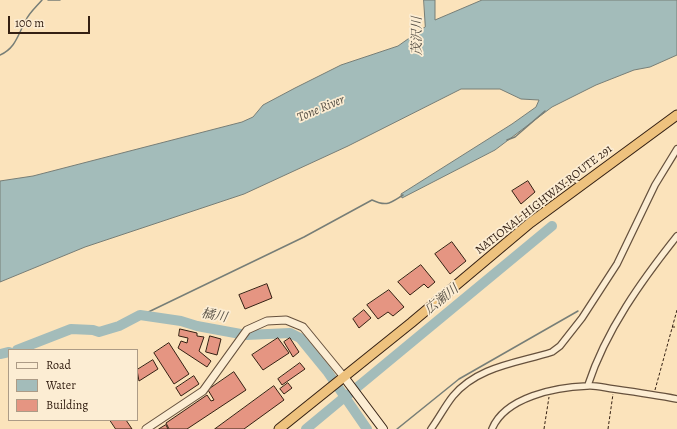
<!DOCTYPE html>
<meta charset="utf-8">
<style>
body{margin:0}
#map{position:relative;width:677px;height:429px;overflow:hidden;background:#fbe3bb;font-family:Alegreya,serif}
canvas{display:block}
.legend{position:absolute;left:8px;top:349px;width:130px;height:72px;box-sizing:border-box;background:#fcedd3;border:1px solid #ac9b86;margin:0;padding:5px 7px;list-style:none;font-size:12px;color:#342013}
.legend li{display:flex;align-items:center;gap:8px;height:20px}
.legend b{width:20px;border:1px solid #ac9b86}
.scale{position:absolute;left:8px;top:16px;width:82px;height:18px;box-sizing:border-box;border:2px solid #342013;border-top:0;padding-left:5px;font-size:12px;line-height:14px;white-space:nowrap;color:#342013;-webkit-text-stroke:3px #fcedd3;paint-order:stroke}
</style>
<div id="map">
<canvas width="677" height="429"></canvas>
<ul class="legend">
<li><b style="height:5px;background:#fcedd3"></b>Road</li>
<li><b style="height:11px;background:#a3bcba"></b>Water</li>
<li><b style="height:11px;background:#e59582"></b>Building</li>
</ul>
<div class="scale">100 m</div>
</div>
<script>
const context = document.querySelector('canvas').getContext('2d');
context.lineJoin = 'round';
function fill(path, color) {
  context.fillStyle = color;
  context.fill(path, 'evenodd');
}
function strokePath(path, color, width, dash) {
  context.strokeStyle = color;
  context.lineWidth = width;
  context.lineCap = dash ? 'butt' : 'round';
  context.setLineDash(dash || []);
  context.stroke(path);
}
function drawText(font, color, halo, rows, align = 'center') {
  context.font = font + ' Alegreya,"Noto Serif JP",serif';
  context.lineWidth = 3.5;
  context.setLineDash([]);
  context.textBaseline = 'middle';
  context.strokeStyle = halo;
  context.fillStyle = color;
  for (const [text, x, y, turn = 0] of rows) {
    context.save();
    context.translate(x, y);
    context.rotate((+turn || 0) * Math.PI / 180);
    context.textAlign = isNaN(turn) ? turn : align;
    if (halo) context.strokeText(text, 0, 0);
    context.fillText(text, 0, 0);
    context.restore();
  }
}
const water = new Path2D(`
 M424,0H435V20L482,0H677V55L650,67L634,70L596,85L552,107L495,150L402,198L401,194L512,124L536,107L539,100L521,99L500,89H461L348,146L244,194L85,247L0,282V181L33,176L242,122L253,117L263,105L295,88L341,65L398,46L425,27Z`);
fill(water, '#a3bcba');
strokePath(water, '#777e77', 1);
strokePath(new Path2D(`
 M48,0H60
 M0,55C16,48 18,34 26,20C29,13 37,6 42,0
 M507,140L515,137L545,111
 M138,317L304,237L372,200C387,207 390,203 403,195
 M397,429L459,379L578,311`), '#777e77', 1.5);
strokePath(new Path2D(`
 M17,350L71,329L93,330L99,332L119,326L140,315L181,321L197,326L246,335L290,333L300,338L327,371L367,429
 M0,354L9,352
 M349,394L552,226
 M306,429L341,400`), '#a3bcba', 10);
const building = new Path2D(`
 M528,181L535,192L521,204L512,191Z
 M452,242L466,261L450,274L435,254Z
 M421,265L435,282L428,288L424,284L410,295L398,282Z
 M267,284L272,298L245,309L239,295Z
 M389,290L404,307L393,316L388,312L378,319L367,305Z
 M364,310L371,318L359,328L353,319Z
 M180,329L197,333V336L204,337L199,351L211,361L207,367L178,348L181,341L187,343L188,338L179,336Z
 M210,336L221,339L217,355L206,352Z
 M278,338L289,353L263,370L252,355Z
 M290,338L299,352L293,357L284,342Z
 M169,343L189,374L174,384L154,353Z
 M153,360L158,369L139,381L137,370Z
 M300,363L305,369L282,385L278,379Z
 M234,372L246,390L187,429H169L166,423L207,395L211,401L214,400L208,390Z
 M194,376L199,384L181,396L176,388Z
 M288,383L292,388L284,394L280,389Z
 M274,386L284,400L244,429H215Z
 M110,420H126L132,429H116Z
 M166,425L168,429H159Z`);
fill(building, '#e59582');
strokePath(building, '#342013', 1);
const service = new Path2D(`
 M546,209L541,203L573,180L580,183
 M519,231L513,224L541,203`);
const minor = new Path2D(`
 M588,385C606,330 642,280 677,236
 M431,429C439,418 445,406 453,396C478,366 518,363 552,352L560,346L582,318L617,264L655,185L677,149
 M492,429C505,397 556,387 587,386C595,385 605,388 614,389C635,392 656,395 677,399`);
const tertiary = new Path2D(`
 M146,429L203,391L247,330L267,321L286,320L303,327L344,377`);
const secondary = new Path2D(`
 M344,377L383,429`);
const trunk = new Path2D(`
 M279,429L411,323L530,223L677,115`);
strokePath(service, '#66513d', 4.5);
strokePath(minor, '#66513d', 8);
strokePath(tertiary, '#66513d', 9);
strokePath(secondary, '#342013', 10);
strokePath(trunk, '#342013', 11);
strokePath(new Path2D(`
 M672,327H677
 M655,390L677,310
 M544,429L549,397
 M608,429L613,394`), '#342013', 1, [3, 2]);
strokePath(service, '#fcedd3', 2.5);
strokePath(minor, '#fcedd3', 5.5);
strokePath(tertiary, '#fcedd3', 7);
strokePath(secondary, '#fcedd3', 8);
strokePath(trunk, '#eec27e', 9);
drawText('12px', '#342013', '#fcedd3', [
 ["NATIONAL HIGHWAY ROUTE 291",544,200,-38]
]);
drawText('italic 13px', '#554f45', '#fcedd3', [
 ["茂沢川",418,36,-90],
 ["Tone River",321,109,-23],
 ["広瀬川",442,300,-39],
 ["橘川",214,316,11]
]);
</script>
